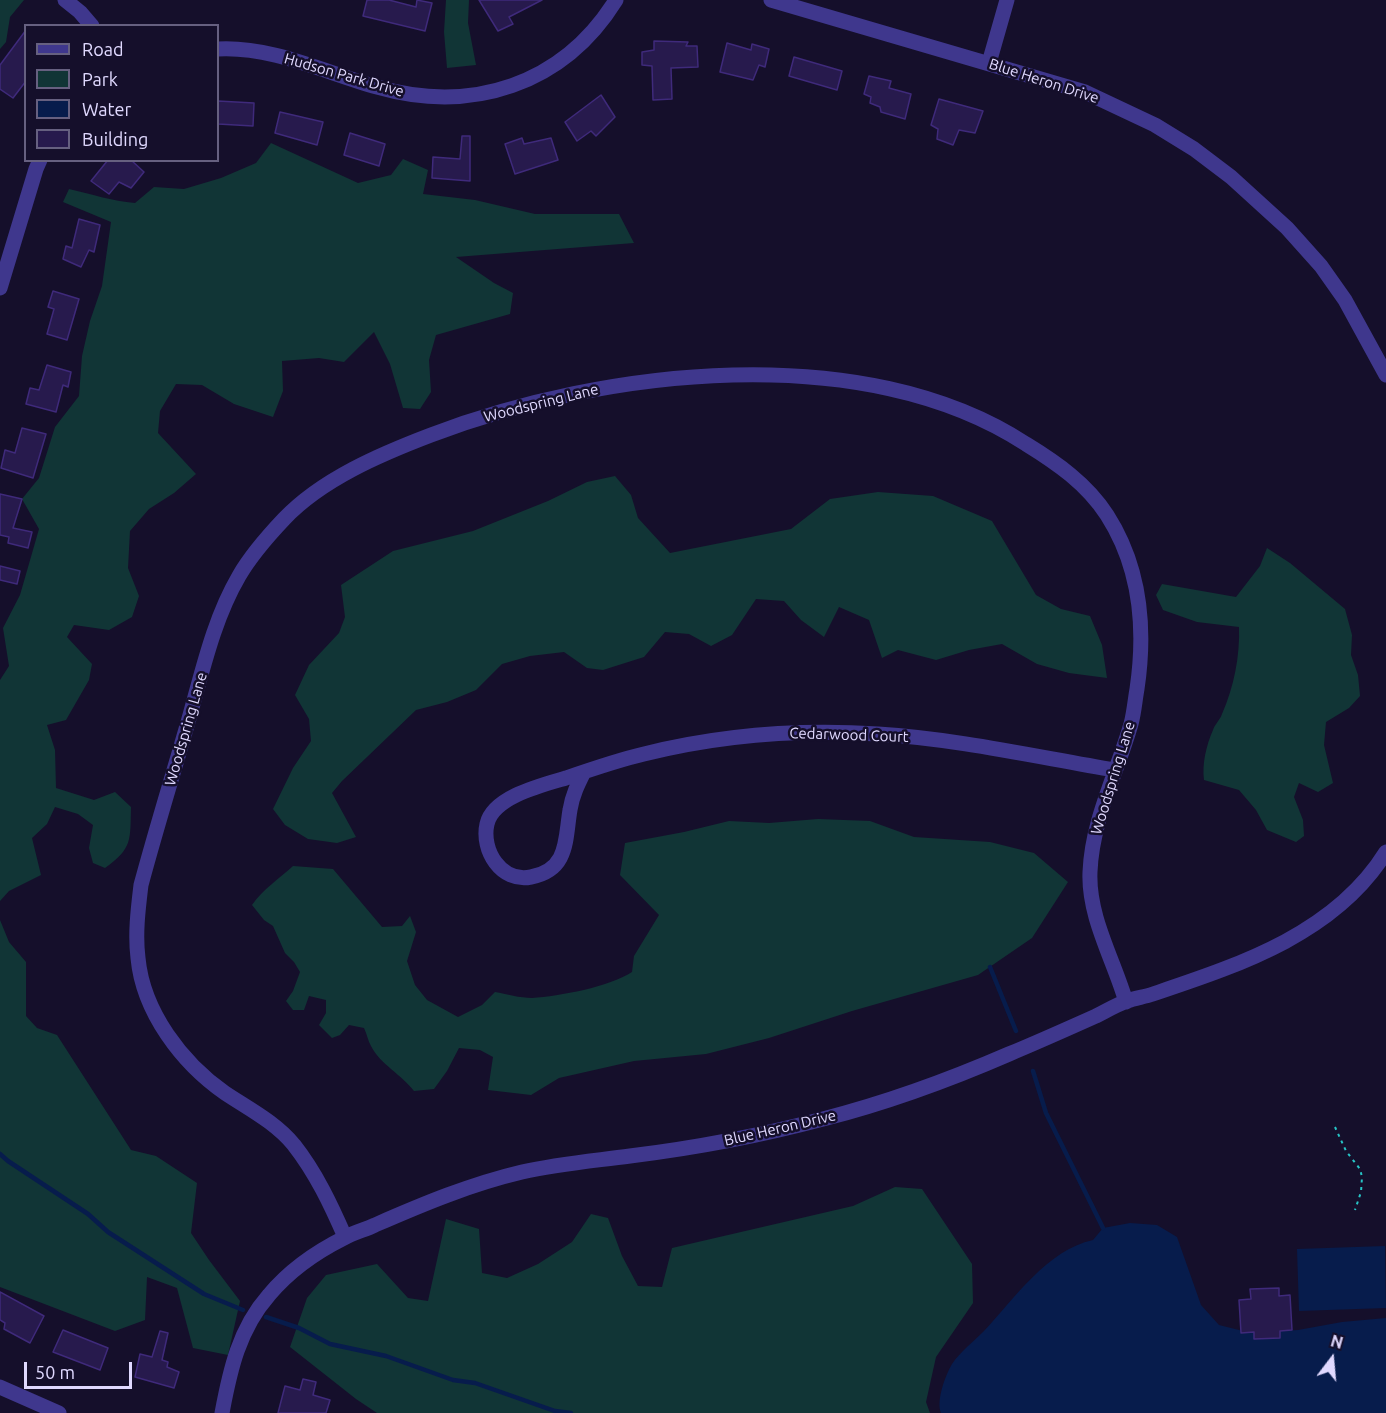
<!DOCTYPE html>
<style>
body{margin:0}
#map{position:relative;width:1386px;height:1413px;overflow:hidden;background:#150f2b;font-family:Ubuntu,sans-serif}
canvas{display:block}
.legend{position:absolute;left:24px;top:24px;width:195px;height:138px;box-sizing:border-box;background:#150f2b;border:2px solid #666080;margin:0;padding:8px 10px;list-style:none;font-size:18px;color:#e0d9ff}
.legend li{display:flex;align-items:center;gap:12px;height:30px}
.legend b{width:30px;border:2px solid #666080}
.north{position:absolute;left:1302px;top:1329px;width:60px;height:60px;-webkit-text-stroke:4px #150f2b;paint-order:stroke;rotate:16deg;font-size:16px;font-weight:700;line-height:24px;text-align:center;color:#e0d9ff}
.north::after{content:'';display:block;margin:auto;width:21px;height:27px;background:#e0d9ff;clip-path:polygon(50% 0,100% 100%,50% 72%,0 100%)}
.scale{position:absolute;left:24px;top:1362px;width:108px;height:27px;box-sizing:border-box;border:3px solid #e0d9ff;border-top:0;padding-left:8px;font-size:18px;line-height:21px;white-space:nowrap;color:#e0d9ff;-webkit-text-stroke:4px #150f2b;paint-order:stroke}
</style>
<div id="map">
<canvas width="1386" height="1413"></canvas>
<ul class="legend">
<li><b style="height:8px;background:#3f378d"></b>Road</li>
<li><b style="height:16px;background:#113536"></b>Park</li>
<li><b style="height:16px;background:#071c4c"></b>Water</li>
<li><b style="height:16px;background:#271a4d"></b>Building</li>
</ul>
<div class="north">N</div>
<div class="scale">50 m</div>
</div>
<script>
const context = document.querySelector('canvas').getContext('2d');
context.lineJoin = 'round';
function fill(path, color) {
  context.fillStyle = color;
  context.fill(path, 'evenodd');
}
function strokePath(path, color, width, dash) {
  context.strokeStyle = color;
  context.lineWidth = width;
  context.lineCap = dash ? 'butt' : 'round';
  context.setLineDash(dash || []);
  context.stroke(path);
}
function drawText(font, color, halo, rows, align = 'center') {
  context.font = font + ' Ubuntu,sans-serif';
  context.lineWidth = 5;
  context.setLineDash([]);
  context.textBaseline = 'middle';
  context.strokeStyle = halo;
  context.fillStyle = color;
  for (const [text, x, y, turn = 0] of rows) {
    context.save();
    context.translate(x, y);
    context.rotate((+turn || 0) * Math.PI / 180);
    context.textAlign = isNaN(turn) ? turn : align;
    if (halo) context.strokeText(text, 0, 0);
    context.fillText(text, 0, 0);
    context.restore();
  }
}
fill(new Path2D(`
 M0,0H24L10,17L6,42L0,49Z
 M446,0H469L468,23L476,65L447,68L444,32Z
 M271,143L358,183L391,175L403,159L428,170L423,194L475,200L535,214H619L634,243L456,257L494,283L513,293L510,314L436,335L429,360L431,392L420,409L403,408L390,364L374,332L344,362L319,358L282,361L283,391L273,417L234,404L202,385L176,384L160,411L158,433L196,474L174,493L149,509L130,531L128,568L139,596L132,617L109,630L74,625L67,637L92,664L89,680L66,720L47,725L55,750L56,788L94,800L115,792L131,807C130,840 133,848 105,868L93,863L89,848L93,825L78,814L55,807L47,824L32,838L41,875L9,891L0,901V680L9,666L3,628L20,595L39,529L22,499L39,478L55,427L79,396L82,356L90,321L102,286L111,222L63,202L69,189C91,194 112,201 135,203L154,187L184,189L221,178L256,163Z
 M615,476L631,495L638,518L670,553L791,529L830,499L878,492L933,496L992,521L1036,595L1061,609L1090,616L1102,645L1107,678L1069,673L1037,664L1002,644L969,650L936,660L898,650L882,658L869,620L839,607L824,637L801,620L784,601L756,599L732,635L711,646L689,634L665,632L644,657L603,670L587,668L564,652L530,656L502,664L476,690L447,702L416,710L342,781L332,793L356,837L337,843L308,839L285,825L273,809L293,768L311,741L309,719L295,695L309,665L339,633L345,617L341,585L393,551L473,531L548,501L587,482Z
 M1267,548L1290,563L1345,609L1352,635L1351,655L1358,675L1360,696L1349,708L1326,722L1324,745L1333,783L1318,792L1299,783L1294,797L1303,820L1304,836L1296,842L1267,830L1256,810L1239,790L1204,780C1202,764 1206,746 1213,730C1215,724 1220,720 1222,714C1234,687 1240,656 1239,627L1197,622L1163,610L1156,595L1162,584L1236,597L1260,566Z
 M818,819L870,821L914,837L990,842L1034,853L1068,882L1032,938L978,975L852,1011L769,1038L706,1054L634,1061L559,1078L531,1095L488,1090L493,1057L480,1050L459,1048L447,1071L434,1089L414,1091C402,1075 380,1064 371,1046C368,1041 367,1034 364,1028L349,1025L340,1035L332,1038L319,1025L326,1013V1000L309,996L304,1010H293L286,1001L293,991L300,972L294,962L285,953L273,926L264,920L252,905C263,889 279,879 293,866L333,869L382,927L402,926L410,916L416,932L407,961L415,985L427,1000L458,1017L482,1005L495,992C506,994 520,998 532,998C560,996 609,987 632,972L634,956L659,915L620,875L625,843L684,832L729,821L769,823Z
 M0,920L9,942L26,962V1016L37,1028L57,1035L131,1150L156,1156L197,1183L191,1233L209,1260L240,1301L228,1355L193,1348L177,1288L147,1277L145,1320L115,1331L0,1287Z
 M895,1187L922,1189L972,1264L973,1303L936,1357L926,1402L930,1413H377L356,1399L290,1347L307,1298L326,1275L377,1264L408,1298L428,1301L446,1219L479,1229L482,1273L507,1278L538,1264L572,1242L591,1214L608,1218L622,1256L638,1286L662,1287L672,1248L853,1206Z`), '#113536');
fill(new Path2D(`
 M1130,1223L1157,1225L1177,1237L1201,1305L1219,1325L1251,1333L1298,1330L1342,1322L1386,1318V1413H941C936,1401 945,1376 952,1364C960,1352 974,1341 984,1331C1015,1298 1047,1250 1093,1240L1103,1228Z
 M1385,1246L1386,1308L1299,1311L1297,1249Z`), '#071c4c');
strokePath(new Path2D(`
 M990,967L1016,1031
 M1033,1071L1046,1113L1103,1228
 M0,1154L8,1161L88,1214L108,1232L204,1294L243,1310
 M266,1317L299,1328L330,1344L386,1356L453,1380L475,1383L555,1411L571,1413`), '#071c4c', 4.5);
const building = new Path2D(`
 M367,0H389L416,7L417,0L432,3L425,31L363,16Z
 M479,0H542L509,17L513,24L498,31Z
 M26,30V81L13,98L0,89V65Z
 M654,41L688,42L686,46H697L698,67L671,68L672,99L653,100L652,66L642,65V52L654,50Z
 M727,43L751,50L752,44L769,49L765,67L759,65L753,80L720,72Z
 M794,57L842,71L837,90L789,76Z
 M869,76L891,81L889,88L911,94L905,119L881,112L880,107L870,103L871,97L864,94Z
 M601,95L615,117L596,136L591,131L577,141L565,122Z
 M939,99L983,111L975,133L959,130L953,145L937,139L938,129L931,125Z
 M218,101L254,103L253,126L218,124Z
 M280,112L323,122L317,145L275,133Z
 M350,133L385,144L379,166L344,155Z
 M462,136H470V181L432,178L433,157L460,159Z
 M522,138L524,144L551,138L558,160L515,174L505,144Z
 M108,160H131L144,172L131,188L119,182L109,194L91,181Z
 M79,219L100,225L94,252L89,250L81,267L63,259L66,246L72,248Z
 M53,291L79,299L67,340L47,334L54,309L48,307Z
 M47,365L71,372L68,387L63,385L56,412L26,404L30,388L39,390Z
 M22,428L46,434L33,478L1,468L5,450L15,453Z
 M0,494L22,499L13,528L32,532L28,548L8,543L9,537L0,535Z
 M0,566L20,571L17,584L0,580Z
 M1279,1288V1296L1290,1295L1292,1330L1280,1331V1338L1254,1339V1332L1241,1333L1239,1300L1251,1299L1250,1289Z
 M0,1292L44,1316L30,1343L4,1329L5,1323L0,1320Z
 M63,1330L108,1348L100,1370L53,1352Z
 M160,1331L168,1333L162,1360L168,1362L167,1367L179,1372L174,1388L135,1377L140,1354L152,1357Z
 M303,1379L316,1382L313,1395L330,1400L326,1413H278L285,1386L300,1390Z`);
fill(building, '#271a4d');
strokePath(building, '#3f2a7b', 1.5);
strokePath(new Path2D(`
 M1335,1127L1346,1151L1360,1169L1362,1177L1361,1192L1355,1210`), '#27c4c5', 2, [3, 4.5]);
strokePath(new Path2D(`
 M65,0L80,12L92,26
 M771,0L1085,92L1155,125L1194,149L1231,177L1287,228L1321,266L1345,300L1386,375
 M218,49C272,46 326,73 377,87C472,114 563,85 616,0
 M989,63L1007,0
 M0,288L36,169L40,160
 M584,772C578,784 572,796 570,810C565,839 569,870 531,877C501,883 481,850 487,824C493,797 542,785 566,778C592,769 618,760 644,754C720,735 800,729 878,734C958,739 1037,757 1115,770
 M345,1237C331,1205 316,1173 294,1145C275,1122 249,1109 225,1093C182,1063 143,1012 138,958C135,934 138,910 141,885C155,833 171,781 186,729C201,678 212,622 239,576C251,555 267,537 284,519C322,479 381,454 431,435C604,369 864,338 1026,444C1057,463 1087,484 1107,515C1141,568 1146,628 1137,689C1135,700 1134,713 1131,724C1117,773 1092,820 1090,872C1088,917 1114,960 1126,1002
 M0,1387L59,1413
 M222,1413C230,1370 239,1329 269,1295C289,1271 316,1252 344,1238C354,1232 365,1230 375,1225C423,1204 471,1184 522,1172C558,1164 593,1161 630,1156C695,1148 759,1136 823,1119C886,1103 949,1080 1009,1054C1038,1042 1067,1029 1096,1016C1106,1011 1116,1005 1127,1001C1135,998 1144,997 1153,994C1239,965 1335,934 1386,852`), '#3f378d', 15);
drawText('15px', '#e0d9ff', '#150f2b', [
 ["Hudson Park Drive",344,75,16],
 ["Blue Heron Drive",1044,81,18],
 ["Woodspring Lane",541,403,-14],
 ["Woodspring Lane",186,729,-74],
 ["Cedarwood Court",849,735,2],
 ["Woodspring Lane",1113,778,-73],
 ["Blue Heron Drive",780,1128,-13]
]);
</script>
